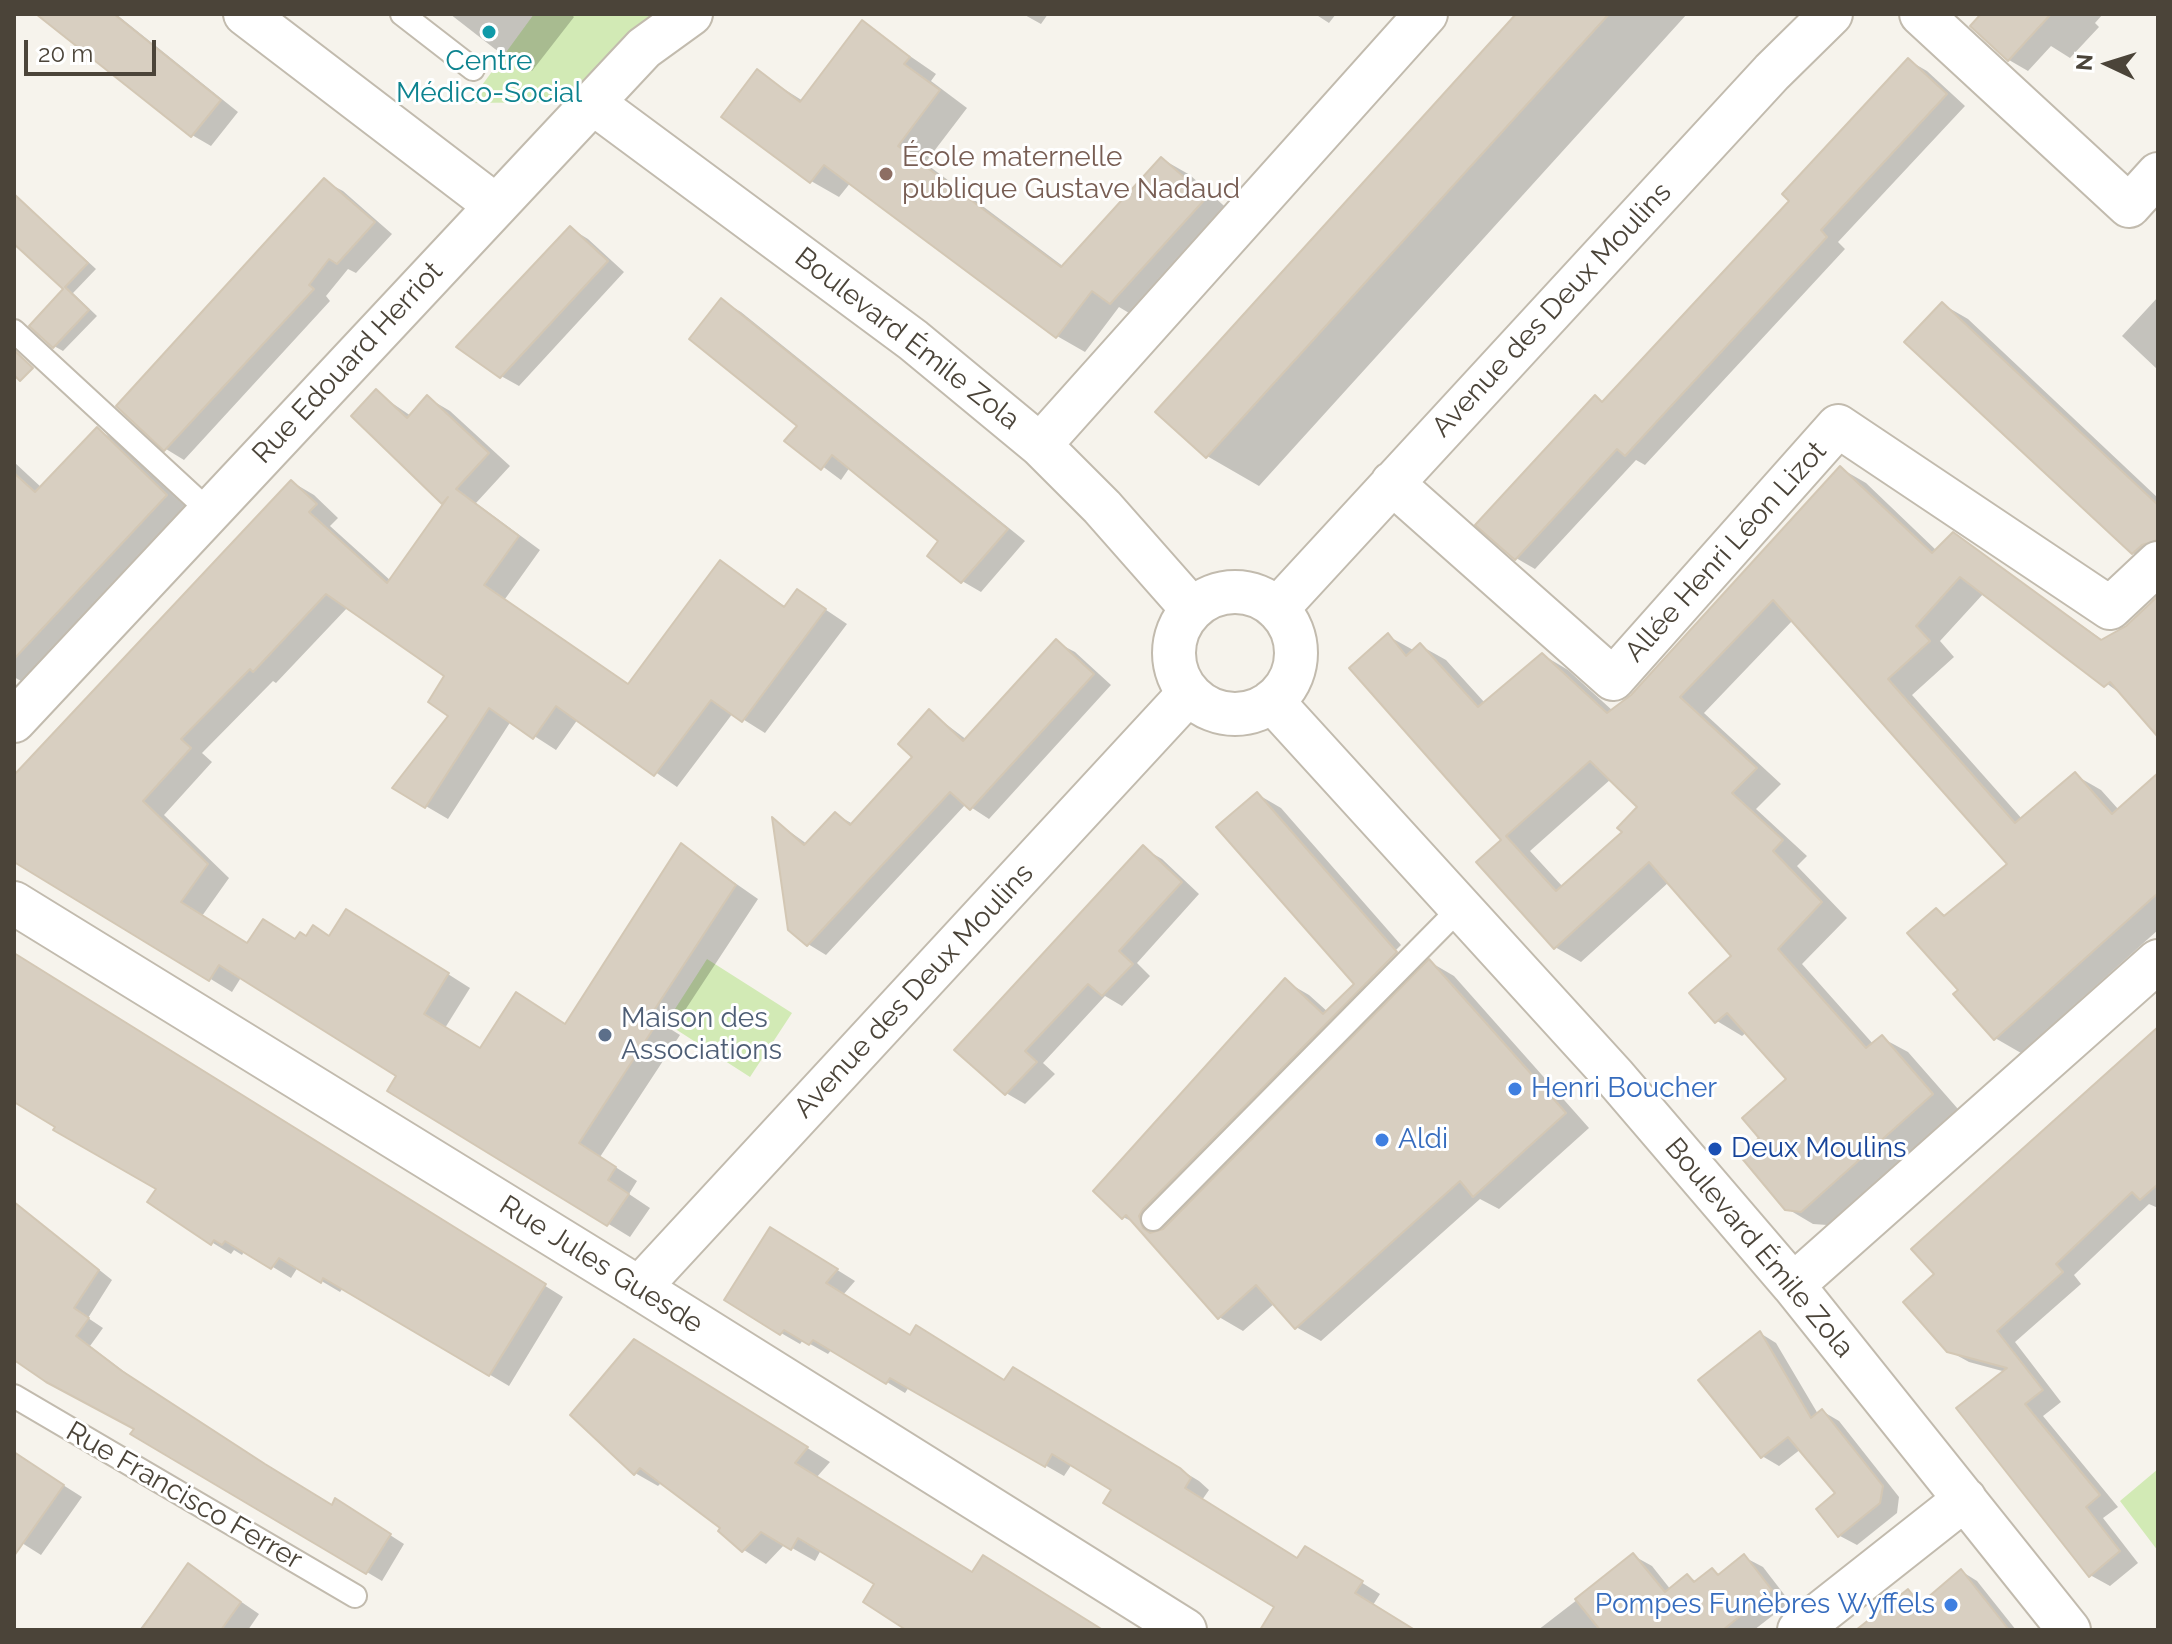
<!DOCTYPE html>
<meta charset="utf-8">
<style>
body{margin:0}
#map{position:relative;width:2172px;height:1644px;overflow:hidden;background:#f6f3ec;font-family:Raleway,sans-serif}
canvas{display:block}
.frame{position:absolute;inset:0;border:16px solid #4b4439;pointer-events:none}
.north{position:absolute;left:2068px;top:24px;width:80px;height:80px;-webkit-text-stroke:6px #fff;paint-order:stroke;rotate:274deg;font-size:22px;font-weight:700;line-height:32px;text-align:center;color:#4b4439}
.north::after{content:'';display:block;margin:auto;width:28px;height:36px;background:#4b4439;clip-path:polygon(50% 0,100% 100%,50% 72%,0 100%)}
.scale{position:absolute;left:24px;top:40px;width:132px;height:36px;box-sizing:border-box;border:4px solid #4b4439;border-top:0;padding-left:10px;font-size:24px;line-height:28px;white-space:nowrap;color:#4b4439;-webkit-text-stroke:6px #fff;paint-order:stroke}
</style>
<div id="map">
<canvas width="2172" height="1644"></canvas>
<div class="frame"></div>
<div class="north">N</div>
<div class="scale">20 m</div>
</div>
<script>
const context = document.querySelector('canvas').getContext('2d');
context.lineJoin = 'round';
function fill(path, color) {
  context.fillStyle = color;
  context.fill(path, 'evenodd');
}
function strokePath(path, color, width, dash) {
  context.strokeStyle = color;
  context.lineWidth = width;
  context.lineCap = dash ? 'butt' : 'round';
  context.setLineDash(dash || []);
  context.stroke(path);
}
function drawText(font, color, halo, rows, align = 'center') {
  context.font = font + ' Raleway,sans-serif';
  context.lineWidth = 6;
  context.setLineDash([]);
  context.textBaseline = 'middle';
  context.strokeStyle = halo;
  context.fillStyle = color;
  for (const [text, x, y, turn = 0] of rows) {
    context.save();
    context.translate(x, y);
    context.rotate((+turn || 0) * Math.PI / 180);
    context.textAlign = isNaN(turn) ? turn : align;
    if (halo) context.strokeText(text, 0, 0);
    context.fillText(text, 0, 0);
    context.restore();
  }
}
fill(new Path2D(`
 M534,14H669L640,31L564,102L469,103Z
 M707,959L792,1013L750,1077L666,1023Z
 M2158,1469V1551L2120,1501Z`), '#d2eab5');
fill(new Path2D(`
 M40,14H116L238,112L211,146L192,135Z
 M450,14H571L574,17L532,71L495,49Z
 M1023,14H1048L1041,24Z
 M1315,14H1336L1329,23Z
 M1519,14H1687L1259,486L1207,456Z
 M1984,14H2103L2095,23L2099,27L2070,58L2051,46L2028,71L2009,60Z
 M862,23L936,74L931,81L967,108L925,163L1064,267L1162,159L1190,175L1233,214L1139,319L1119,307L1085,352L1057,336L851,182L839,197L811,181L757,72L803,101Z
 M1908,60L1927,71L1965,106L1838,242L1845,249L1645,465L1636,460L1535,569L1516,558L1595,397L1604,403L1792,201Z
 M324,181L343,191L392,234L356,273L348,269L326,296L330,301L184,460L166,449Z
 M14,194L96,269L73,293L97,316L63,351L54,346L65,289L14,241Z
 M570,228L588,239L624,272L519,386L501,376Z
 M2158,297V370L2122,336Z
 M722,301L741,312L1025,541L981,592L962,581L941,541L850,467L841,480L787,440L799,426Z
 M1942,304L1968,319L2158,498V567L2133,553Z
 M376,392L411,416L428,398L450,411L510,466L476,503L540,550L505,599L630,685L720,562L786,607L798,591L847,624L765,733L733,713L677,787L578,719L556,750L511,721L448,819L395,788L451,715L447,676L348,607L276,683L273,681L202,753L212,762L164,815L229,878L202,916L248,945L330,938L369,924L470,988L445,1028L481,1050L566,1026L682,846L758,899L672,1030L680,1035L600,1157L637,1181L629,1194L650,1208L630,1237L389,1090L399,1075L242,976L232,992L14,859V778L292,482L314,495L338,518L330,526L391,581L446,504Z
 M97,429L134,451L203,517L40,692L14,677V462L42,488Z
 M1840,468L1866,483L1937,551L1953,534L2104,641L2128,627L2158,599V734L2125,697L1984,593L1940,641L1954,657L1912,695L2023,820L2075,775L2101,790L2119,810L2158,775V930L2021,1053L1995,1038L1961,990L1936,910L1947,916L2010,864L1793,620L1704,713L1781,784L1756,809L1807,856L1797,866L1847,918L1802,964L1874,1045L1882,1038L1908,1052L1958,1109L1827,1225L1813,1224L1786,1208L1762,1139L1789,1079L1747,1032L1742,1036L1717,1021L1733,957L1669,882L1581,962L1555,947L1504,840L1388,636L1415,651L1421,646L1446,660L1485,703L1543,655L1568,670L1613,711L1632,696ZM1611,779L1640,807L1625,832L1563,887L1530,851Z
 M1056,642L1075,652L1111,685L989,819L966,804L826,955L808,944L775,821L807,844L835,814L853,824L915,757L930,712L967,740Z
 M1257,794L1281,808L1401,945L1363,983L1366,986L1404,948L1422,969L1430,962L1454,976L1589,1128L1499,1209L1480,1199L1321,1341L1296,1327L1275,1303L1243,1331L1219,1317L1137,1224L1123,1217L1285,981L1309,995L1328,1012L1357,984Z
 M1143,848L1162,859L1199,894L1137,963L1150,976L1122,1006L1105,996L1043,1063L1055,1074L1025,1104L1006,1093L956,1049Z
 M14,955L563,1297L509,1386L343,1288L340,1292L298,1267L291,1278L245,1250L242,1255L234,1250L231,1254L213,1243L150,1202L158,1188L14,1099Z
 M2158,1031V1208L2149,1204L2074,1275L2081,1284L2015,1342L2061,1402L2043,1416L2118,1507L2103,1518L2138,1563L2110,1586L2090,1575L2006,1372L1969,1362L1949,1351L1936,1274Z
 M14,1202L112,1280L88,1318L103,1328L90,1346L138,1382L280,1475L332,1507L351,1510L404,1544L382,1581L133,1434L136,1429L14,1358Z
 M789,1240L855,1281L843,1295L911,1338L1005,1382L1032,1380L1199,1481L1209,1490L1202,1500L1298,1560L1324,1559L1380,1594L1373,1605L1412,1630H1285L1277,1606L1114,1489L1072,1464L1064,1476L909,1387L905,1393L832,1349L828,1354L803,1340L800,1344L781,1333Z
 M1760,1333L1776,1343L1818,1414L1822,1411L1839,1421L1899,1497L1897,1513L1857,1545L1840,1536L1838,1494L1801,1449L1779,1466L1762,1456Z
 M657,1355L830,1462L816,1478L974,1574L1101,1630H911L876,1584L821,1550L815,1561L785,1544L766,1564L744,1550L721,1531L723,1528L662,1482L658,1486L635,1473Z
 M14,1454L82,1497L41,1555L14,1538Z
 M1634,1556L1652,1566L1671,1590L1687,1576L1697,1582L1712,1570L1721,1575L1744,1557L1763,1567L1790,1602L1754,1630H1538Z
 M189,1566L259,1614L248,1630H139Z
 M1961,1571L1977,1581L2016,1630H1883L1908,1592L1925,1602Z`), '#0003');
const building = new Path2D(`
 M36,14H114L221,100L191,137Z
 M1516,14H1609L1206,458L1155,412Z
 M1981,14H2051L2008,61L1970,26Z
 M862,20L910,57L904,64L940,90L898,146L1061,267L1161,157L1207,197L1110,304L1092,291L1056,338L824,165L810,183L721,117L757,69L800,102Z
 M1908,58L1947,94L1821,230L1827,237L1625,456L1617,449L1515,560L1475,525L1595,395L1602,402L1789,201L1782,194Z
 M324,178L375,222L337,264L329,259L309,285L314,289L164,451L116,406Z
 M14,194L88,263L65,287L89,310L53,348L29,326L63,289L14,244Z
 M570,226L608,261L500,378L456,347Z
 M721,298L1008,529L961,583L927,556L938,541L832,455L821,470L784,441L797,426L689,339Z
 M1942,302L2158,505V540L2142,545L2132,554L1904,342Z
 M14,350L33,368L20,381L14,375Z
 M376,389L407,418L427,395L489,453L456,489L519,536L484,585L628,684L720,560L784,607L797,589L826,609L742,722L711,700L654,776L556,706L533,739L489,708L425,808L392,788L448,716L428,702L444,676L326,594L253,672L250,669L181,739L191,748L143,801L208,864L181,902L247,943L263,919L295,939L300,932L306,936L313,925L329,936L346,909L449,973L424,1014L480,1048L516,992L565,1024L681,843L736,885L651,1015L659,1020L579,1143L616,1167L608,1180L629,1194L607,1226L387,1091L396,1076L219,965L209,981L14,862V775L291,480L317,504L309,512L387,583L448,497L442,504L351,416Z
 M97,427L167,495L14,659V473L35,492Z
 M1840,466L1932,553L1953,532L2101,640L2126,626L2158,596V737L2110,682L2104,687L1960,577L1916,626L1930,641L1888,679L2015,823L2075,772L2112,814L2158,773V893L1994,1040L1953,994L1958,990L1907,933L1936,908L1944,916L2007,864L1773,600L1680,697L1757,768L1732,793L1783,840L1773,851L1822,902L1778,949L1866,1048L1882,1035L1933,1094L1801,1212L1785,1210L1740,1156L1759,1138L1742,1118L1786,1079L1727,1013L1715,1023L1689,993L1731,956L1649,862L1554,949L1476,862L1501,840L1349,668L1388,633L1406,656L1420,643L1478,707L1542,653L1607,713L1631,695ZM1590,761L1637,807L1617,828L1622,832L1556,891L1506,836Z
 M1056,639L1094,674L970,810L950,792L807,946L788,930L772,817L804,845L835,812L850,825L912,757L898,744L929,709L963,741Z
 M1257,792L1397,952L1143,1209L1139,1216L1143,1228L1150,1233L1163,1229L1429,959L1566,1113L1473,1197L1460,1181L1295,1329L1256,1285L1218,1319L1126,1215L1122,1219L1093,1191L1285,978L1323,1014L1354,984L1216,827Z
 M1143,845L1182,882L1119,951L1133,964L1102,996L1088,984L1025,1051L1037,1062L1005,1095L954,1050Z
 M14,953L546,1284L489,1376L323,1278L321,1283L279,1258L271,1269L225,1241L222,1245L214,1240L211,1245L147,1202L156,1189L53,1130L55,1127L14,1102Z
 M2158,1027V1184L2140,1200L2132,1192L2056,1264L2063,1272L1997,1331L2043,1390L2025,1404L2100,1495L2086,1507L2120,1551L2089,1577L1956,1408L2007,1368L1947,1352L1903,1302L1934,1274L1911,1249Z
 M14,1202L99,1270L74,1308L89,1318L76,1336L122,1371L265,1464L332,1505L335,1498L391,1534L366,1574L130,1434L134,1429L46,1382L14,1360Z
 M770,1227L838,1269L826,1283L910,1335L916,1325L1004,1380L1013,1367L1180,1468L1191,1478L1185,1488L1297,1558L1305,1546L1363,1581L1355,1593L1415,1630H1260L1274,1607L1103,1503L1111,1490L1052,1454L1045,1467L890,1378L886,1384L813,1340L809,1345L784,1330L780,1335L724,1300Z
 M1760,1331L1811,1418L1822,1409L1883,1486L1880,1503L1838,1537L1816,1509L1835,1493L1788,1437L1761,1458L1698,1380Z
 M634,1339L808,1447L795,1463L972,1572L983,1555L1103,1630H906L863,1602L874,1584L798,1538L791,1550L761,1532L742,1552L718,1531L720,1528L640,1468L634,1475L570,1415Z
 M14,1452L64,1485L14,1556Z
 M1633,1553L1665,1592L1687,1574L1694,1582L1712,1568L1718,1575L1744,1554L1772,1590L1723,1630H1600L1575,1599Z
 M188,1563L241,1602L221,1630H141Z
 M1961,1569L2009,1630H1856L1908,1589L1920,1604Z`);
fill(building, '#d8cfc1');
strokePath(building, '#d3c7b4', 2);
const service = new Path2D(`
 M402,14L473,69
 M14,331L209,511
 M1153,1219L1462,906
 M14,1396L355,1596`);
const minor = new Path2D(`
 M245,14L495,205
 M1921,14L2129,206L2158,174
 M593,103L913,340L1040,445L1102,507L1192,609
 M1040,445L1426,14
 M1392,483L1613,679L1838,426L2110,608L2158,563
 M1174 653a61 61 0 1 1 122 0a61 61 0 1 1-122 0Z
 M1277,609L1772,72L1831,14
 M1272,701L1614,1076L1793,1285L2069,1630
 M14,721L644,48L691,14
 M14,903L639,1288L1185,1630
 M1793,1285L2158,961
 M639,1288L1189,693
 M1799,1630L1965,1499`);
strokePath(service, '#c2bbae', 26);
strokePath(minor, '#c2bbae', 46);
strokePath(service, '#fff', 22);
strokePath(minor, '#fff', 42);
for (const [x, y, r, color] of [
 [489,32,8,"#0f9aa8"],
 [886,174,8,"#8d6e63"],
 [605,1035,8,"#5c6f8a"],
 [1515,1089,8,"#3f7fe0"],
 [1382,1140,8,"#3f7fe0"],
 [1715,1149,8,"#1a4fb4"],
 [1951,1605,8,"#3f7fe0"]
]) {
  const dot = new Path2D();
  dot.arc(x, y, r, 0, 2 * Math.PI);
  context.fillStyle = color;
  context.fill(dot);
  strokePath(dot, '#fff', 3);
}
drawText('28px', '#0d838f', '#fff', [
 ["Centre",489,62],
 ["Médico-Social",489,94]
]);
drawText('28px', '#785e54', '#fff', [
 ["École maternelle",902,158],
 ["publique Gustave Nadaud",902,190]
], 'left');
drawText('28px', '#4b4439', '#fff', [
 ["Avenue des Deux Moulins",1552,310,-47],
 ["Boulevard Émile Zola",907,339,38],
 ["Rue Edouard Herriot",348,363,-47],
 ["Allée Henri Léon Lizot",1726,552,-48],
 ["Avenue des Deux Moulins",914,991,-47],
 ["Boulevard Émile Zola",1759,1248,50],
 ["Rue Jules Guesde",601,1265,32],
 ["Rue Francisco Ferrer",184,1496,30]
]);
drawText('28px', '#4e5e75', '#fff', [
 ["Maison des",621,1019],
 ["Associations",621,1051]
], 'left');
drawText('28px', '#366cbe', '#fff', [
 ["Henri Boucher",1531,1089],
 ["Aldi",1398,1140],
 ["Pompes Funèbres Wyffels",1935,1605,"right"]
], 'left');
drawText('28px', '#164399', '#fff', [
 ["Deux Moulins",1731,1149]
], 'left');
</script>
